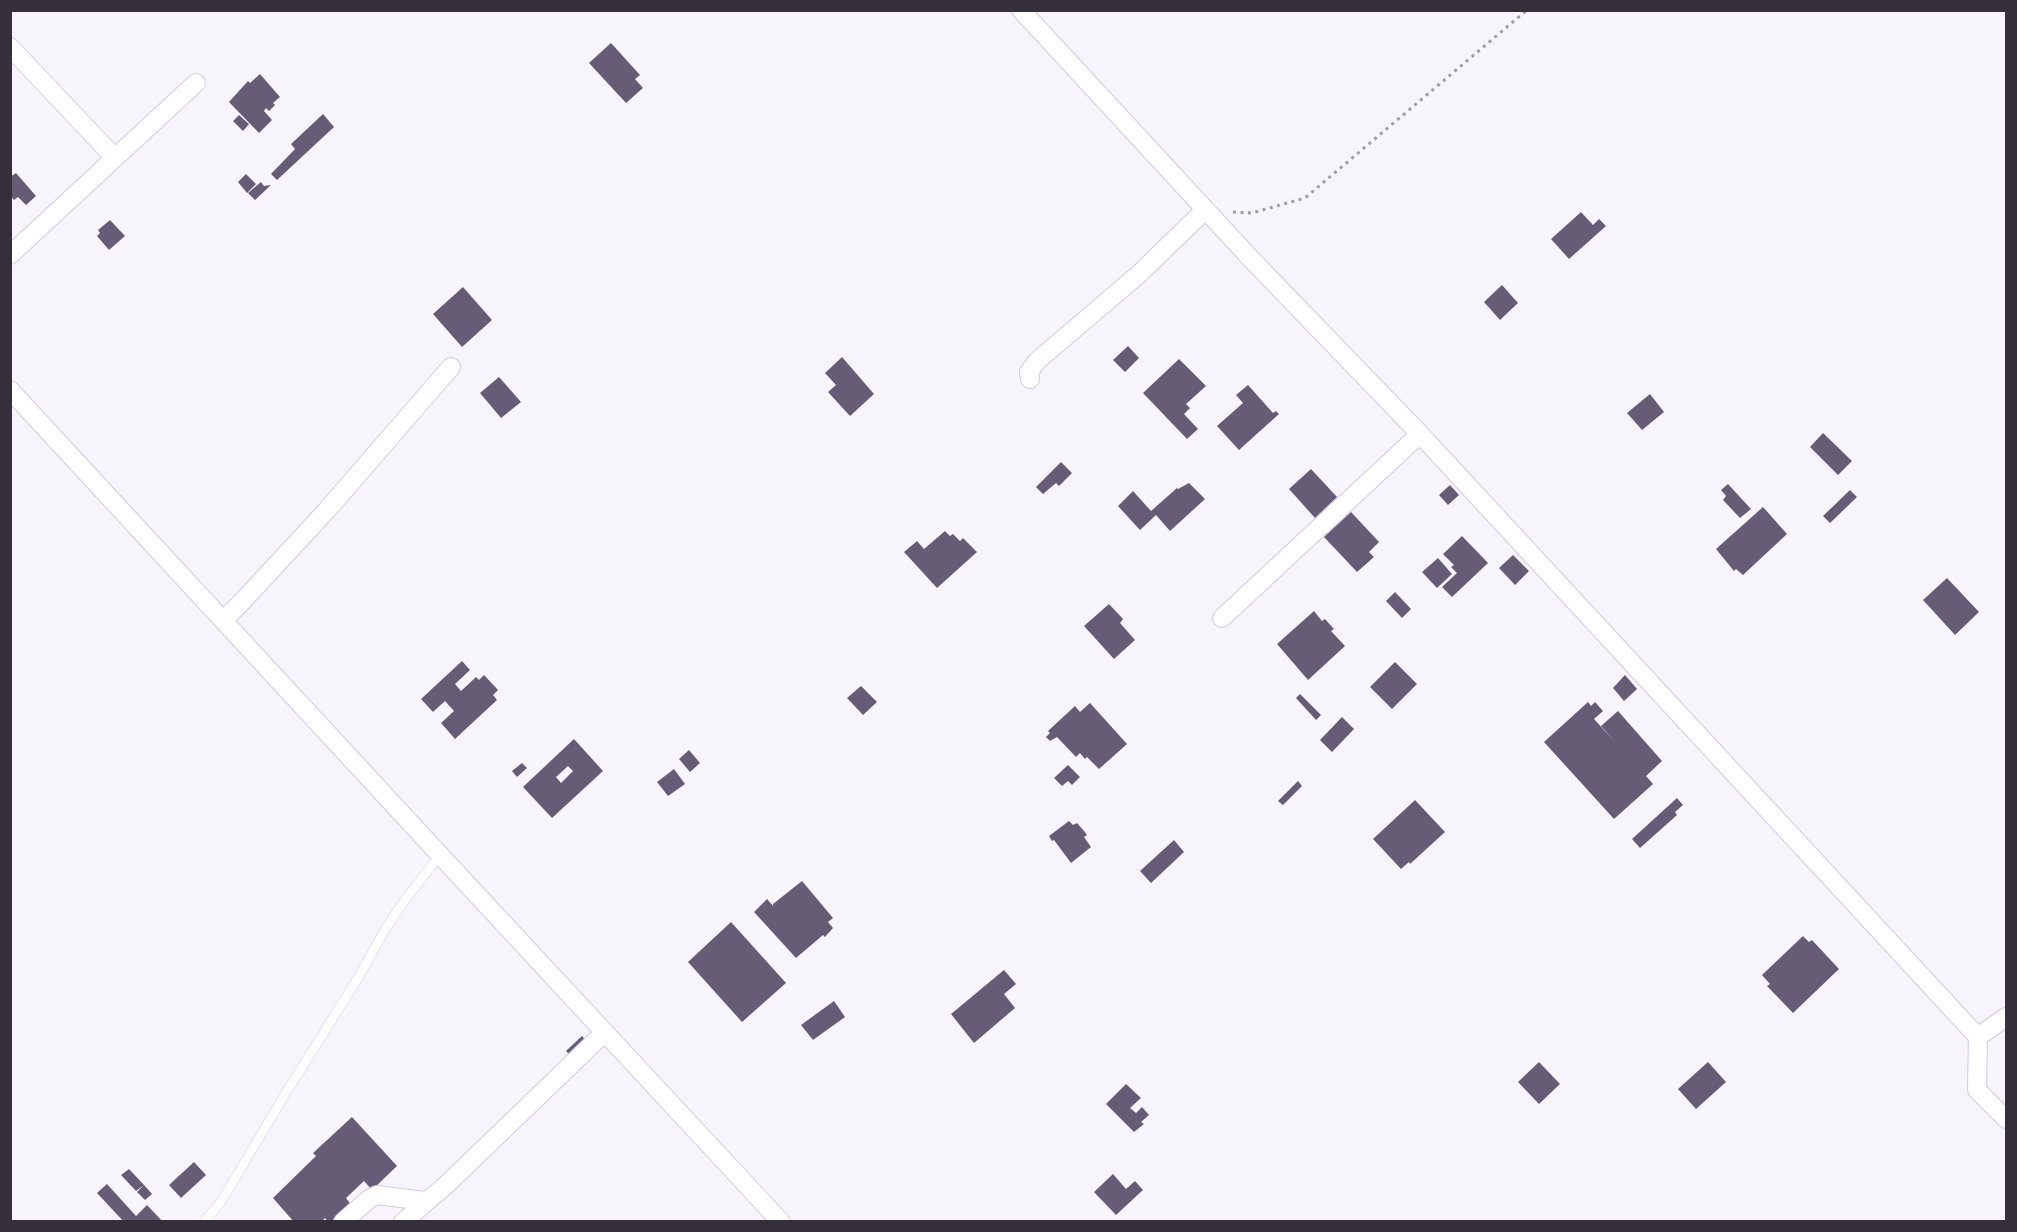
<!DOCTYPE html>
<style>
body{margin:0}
#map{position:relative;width:2017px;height:1232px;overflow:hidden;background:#f7f5fb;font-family:"Source Serif 4",serif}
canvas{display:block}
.frame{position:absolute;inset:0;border:12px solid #342f3a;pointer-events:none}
</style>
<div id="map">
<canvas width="2017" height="1232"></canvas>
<div class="frame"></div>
</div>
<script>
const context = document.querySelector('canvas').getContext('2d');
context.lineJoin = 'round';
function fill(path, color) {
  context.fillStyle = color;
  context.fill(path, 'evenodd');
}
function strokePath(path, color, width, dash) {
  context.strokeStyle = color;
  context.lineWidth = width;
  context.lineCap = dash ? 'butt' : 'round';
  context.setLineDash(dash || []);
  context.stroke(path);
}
fill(new Path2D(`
 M611,43L640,75L635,79L643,88L626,103L589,63Z
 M260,74L280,97L273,103L275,105L269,111L266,108L264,111L272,120L259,133L229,102L248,81L250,83Z
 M323,114L334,127L277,180L271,174L295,149L291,144Z
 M239,115L249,124L243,131L233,121Z
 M16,173L36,196L26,205L18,197L14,200L10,195V177Z
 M246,174L256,184L247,193L238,182Z
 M261,182L264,186L271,185L255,200L248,193Z
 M1581,212L1593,225L1599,219L1606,226L1569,259L1551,239Z
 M110,220L125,236L109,250L97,236L100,233L98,230Z
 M1502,285L1518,303L1500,320L1484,302Z
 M463,287L492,320L462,347L433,314Z
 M1128,346L1139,358L1125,372L1113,360Z
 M842,357L874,394L850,416L828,392L836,385L825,373Z
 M1179,359L1206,386L1186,404L1190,408L1184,414L1198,429L1187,439L1143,393Z
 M499,377L521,402L501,418L480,393Z
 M1248,385L1273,413L1276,411L1279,414L1239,450L1217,426L1243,403L1236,395Z
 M1650,394L1664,412L1642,430L1627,413Z
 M1823,433L1852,461L1838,475L1810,447Z
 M1061,462L1072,473L1059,486L1056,483L1043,494L1036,487Z
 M1311,469L1337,497L1315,518L1289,489Z
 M1189,483L1205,499L1170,531L1156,515L1140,530L1118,506L1133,491L1151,511L1177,488L1178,489Z
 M1728,484L1751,509L1740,518L1723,500L1726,496L1721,490Z
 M1450,485L1459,495L1448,505L1439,495Z
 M1850,490L1857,497L1830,523L1823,516Z
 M1763,507L1787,534L1743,575L1736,569L1734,571L1716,549Z
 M1351,512L1379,542L1369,552L1374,557L1357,572L1324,537Z
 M945,531L950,536L953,534L960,541L963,538L977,552L937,588L904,552L917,541L924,549Z
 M1462,536L1488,563L1452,597L1442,587L1457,573L1451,567L1454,565L1443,554Z
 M1513,555L1529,571L1515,585L1499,568Z
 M1438,558L1452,574L1437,588L1422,572Z
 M1947,578L1979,612L1955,635L1923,600Z
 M1395,592L1411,609L1402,618L1386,601Z
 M1109,604L1123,619L1120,623L1135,640L1114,659L1084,626Z
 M1314,611L1322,621L1325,619L1334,629L1331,631L1345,646L1308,680L1277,644Z
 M462,661L470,670L455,684L461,691L476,677L479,680L484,675L498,690L493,695L497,700L455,739L441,723L454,711L445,701L433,712L421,699Z
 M1395,662L1417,684L1392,709L1370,687Z
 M1625,675L1637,689L1624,701L1613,688Z
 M861,686L877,702L863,715L847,698Z
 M1300,694L1321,715L1316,720L1296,698Z
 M1588,702L1591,706L1595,702L1603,711L1594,719L1615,742L1601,726L1618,711L1662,761L1646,776L1653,784L1614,819L1544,742Z
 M1090,703L1127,744L1099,769L1087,757L1085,759L1080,753L1076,757L1057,737L1050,741L1046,737L1050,733L1048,731L1075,706L1080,712Z
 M1342,717L1354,729L1332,752L1320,740Z
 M574,739L603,771L552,818L523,787ZM568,766L573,771L561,783L556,777Z
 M689,750L700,763L690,772L679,759Z
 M522,763L527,768L517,777L512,771Z
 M1068,765L1080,777L1072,785L1068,781L1062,786L1054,778Z
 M674,769L685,784L668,796L657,782Z
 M1298,781L1302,786L1283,805L1278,801Z
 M1677,798L1683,805L1675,812L1677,815L1640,848L1632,839Z
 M1415,800L1445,832L1410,864L1409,862L1401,869L1373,839Z
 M1069,821L1073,825L1077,823L1084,831L1087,835L1084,837L1091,847L1071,863L1054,840L1052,841L1049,836Z
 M1174,840L1184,852L1151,883L1140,871Z
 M802,881L833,918L828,922L833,928L825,937L823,935L796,958L754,912L767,899L773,906V904Z
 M731,922L786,983L742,1022L688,962Z
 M1803,936L1809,942L1812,940L1839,969L1793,1013L1767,986L1770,984L1762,975Z
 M1004,970L1016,984L1004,994L1015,1008L974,1043L951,1014Z
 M834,1001L845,1017L813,1040L801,1025Z
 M582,1036L587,1042L572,1057L566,1051Z
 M1539,1062L1560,1084L1539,1104L1518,1082Z
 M1708,1062L1726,1082L1696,1109L1678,1089Z
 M1126,1084L1141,1098L1130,1108L1136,1113L1142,1107L1149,1115L1141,1122L1144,1124L1134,1132L1106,1104Z
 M352,1117L397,1166L372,1190L364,1181L346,1198L352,1206L335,1222H328L325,1218L321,1222H294L273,1198L316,1156L313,1153Z
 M194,1162L206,1175L181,1198L169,1185Z
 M129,1169L144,1185L136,1191L121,1175Z
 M1113,1174L1126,1189L1135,1181L1143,1190L1116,1215L1094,1192Z
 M107,1184L136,1216L147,1205L163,1222H124L97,1193Z
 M144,1185L152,1194L145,1200L137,1192Z`), '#675c75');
const lane = new Path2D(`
 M204,1222L221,1202L284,1096L358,978L386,928L405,900L440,855`);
const street = new Path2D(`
 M1021,10L1252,260L1420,434L1978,1037
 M10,47L115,158
 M10,255L196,83
 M1030,379L1029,372L1037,361L1139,274L1205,210
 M10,390L440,855L781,1222
 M1222,618L1420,434
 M223,620L238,606L327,510L451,367
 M2006,1017L1978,1037L1977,1090L2006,1119
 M343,1222L369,1199L377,1195L425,1201
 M403,1222L445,1186L605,1032`);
strokePath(lane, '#d4c8e4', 10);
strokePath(street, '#d4c8e4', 20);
strokePath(new Path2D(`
 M1233,212L1252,213L1305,198L1527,10`), '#a09da5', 3, [3, 4.5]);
strokePath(lane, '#fff', 9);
strokePath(street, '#fff', 18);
</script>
